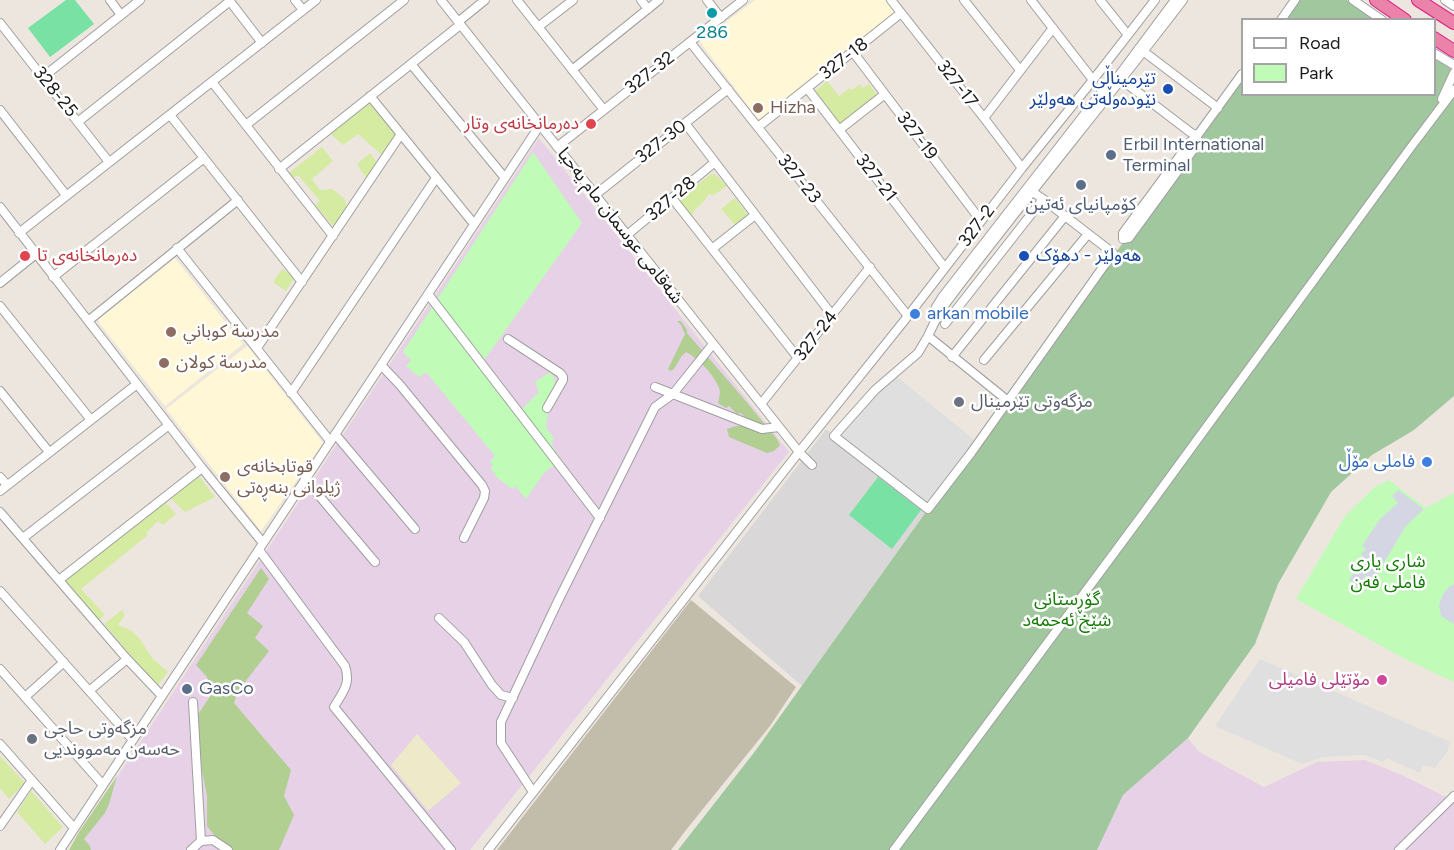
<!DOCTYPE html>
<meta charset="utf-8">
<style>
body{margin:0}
#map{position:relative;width:1454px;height:850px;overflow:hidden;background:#ede6df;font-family:Figtree,sans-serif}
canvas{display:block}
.legend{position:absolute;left:1241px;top:18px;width:195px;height:78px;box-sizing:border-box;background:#fff;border:2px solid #a4a4a4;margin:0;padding:8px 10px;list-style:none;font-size:18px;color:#1b1b1b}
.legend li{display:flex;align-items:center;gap:12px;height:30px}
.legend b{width:30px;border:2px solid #a4a4a4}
</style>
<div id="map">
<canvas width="1454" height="850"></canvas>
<ul class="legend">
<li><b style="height:8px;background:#fff"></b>Road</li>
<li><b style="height:16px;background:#c0fcb8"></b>Park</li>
</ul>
</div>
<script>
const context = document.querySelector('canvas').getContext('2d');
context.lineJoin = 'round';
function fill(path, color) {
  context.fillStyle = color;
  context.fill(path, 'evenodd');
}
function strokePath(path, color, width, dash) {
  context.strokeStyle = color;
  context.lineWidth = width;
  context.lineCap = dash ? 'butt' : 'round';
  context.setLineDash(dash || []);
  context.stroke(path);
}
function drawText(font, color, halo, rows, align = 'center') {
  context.font = font + ' Figtree,"Noto Sans Arabic",sans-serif';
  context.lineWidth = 5;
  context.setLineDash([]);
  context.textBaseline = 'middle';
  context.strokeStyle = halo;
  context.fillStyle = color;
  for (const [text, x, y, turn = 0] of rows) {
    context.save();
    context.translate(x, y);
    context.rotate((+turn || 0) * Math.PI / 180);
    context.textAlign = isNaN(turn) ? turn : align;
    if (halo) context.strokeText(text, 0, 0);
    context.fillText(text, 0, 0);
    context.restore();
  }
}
fill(new Path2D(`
 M826,429L928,509L802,686L698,596Z`), '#d9d7d8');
fill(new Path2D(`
 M539,138L789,452L470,850H69Z
 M1188,738L1199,752L1264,787L1317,762L1365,760L1406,777L1454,801V850H1097L1123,795Z`), '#e6d1e7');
fill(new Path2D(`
 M755,0H885L895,13L762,119H758L700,42Z
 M175,258L243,344L165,406L99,323V319Z
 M247,346L323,443L261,531L166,409Z`), '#fff7d6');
fill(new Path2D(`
 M691,600L796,687L770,726L686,830L671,850H497Z`), '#c2bdab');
fill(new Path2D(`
 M417,734L461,783L428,811L391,765Z`), '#eee9c9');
fill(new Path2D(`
 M827,81L839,96L850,88L852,90L860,84L863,88L869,84L877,95L840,124L814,92Z
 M369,101L396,136L382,155L358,134L343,145L330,133Z
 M322,147L333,161L312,179L320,190L332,189L345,199L347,209L333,226L315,205L320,201L298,175L293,178L289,173Z
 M370,153L377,163L366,178L357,164Z
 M711,174H715L727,186L714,195L708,194C705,204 695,206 692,215L687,213L677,200Z
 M735,198L748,215L735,225L721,209Z
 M282,269L295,277L286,291L273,282Z
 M199,476L215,497L185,512L171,499Z
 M165,502L176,514L163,525L158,521L146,533L148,535L81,589L105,615L99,620L64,581Z
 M122,610L125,615L118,625L132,631L139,638L153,659L168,672L157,686L104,624Z
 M0,756L25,783L9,799L0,788Z
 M31,791L63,827L45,844L17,812Z`), '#d4eba1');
fill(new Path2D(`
 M677,321H681L687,330V333L744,399L777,439L780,445L774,451L767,453L729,437L727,429L736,426H746L749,421L741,413L737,414L729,406L726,408L718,403C719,398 721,392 719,388C715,376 698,358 686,352L681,357L674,369L670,371L668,369L685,334L681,325Z
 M261,568L269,579L247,613L263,626L255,638L269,651L238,691L234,703L291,770L284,796L294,815L279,850H226L207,826V796L200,760L197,716L213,692L207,677L196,665Z
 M117,776L109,804L105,813L84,839L90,846L91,850H69L79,832Z`), '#b0cf91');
fill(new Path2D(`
 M1300,0H1347L1376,19L1285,20Z
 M1435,58L1454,71V396L1414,430L1372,455L1331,492L1278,584L1255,644L1188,738L1123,795L1097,850H678L756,750L928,509L1008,401L1242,79V94H1434Z`), '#a1c79f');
fill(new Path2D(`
 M533,152L582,223L482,363L521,410L539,392L535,382L550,372C559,382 555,384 549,394L550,397L544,411L548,414L546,427L553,437L552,445L561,460L544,473L526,499L515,486L512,489L495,476L496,473L492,472L491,467L493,465L490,461L495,456L486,445L426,372L419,377L406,366L411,360L403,352Z
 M1389,480L1426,508L1454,493V682L1407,660L1296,599L1345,516L1375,487Z`), '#c0fcb8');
fill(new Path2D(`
 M66,0H75L94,24L50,57L28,28Z
 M878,477L921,510L892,549L849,515Z`), '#78e1a3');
fill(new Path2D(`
 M894,374L978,443L928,509L834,436Z
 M1260,659L1450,742L1447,752L1435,768L1423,765L1420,773L1386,758L1384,762L1364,755L1323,757L1302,764L1215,726Z`), '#dfdfdf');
fill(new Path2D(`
 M1398,490L1424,509L1405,527L1375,578L1365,576L1363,580L1364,583L1360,588L1349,580L1364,557L1361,554L1366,548L1362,546L1380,519L1398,503L1392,496Z
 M1454,584V624L1441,616L1439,605L1443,594L1449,587Z`), '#d4d7e3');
const minor = new Path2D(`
 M110,0L121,15
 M229,0L262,43
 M295,0L303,10
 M441,0L799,452L812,465
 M517,0L604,110
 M641,0L648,9
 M707,0L721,18
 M891,0L984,118L1022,168
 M964,0L1020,70
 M1031,0L1093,80
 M1100,0L1128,35
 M1353,0L1382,20
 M1445,0L1454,6
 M1281,20L1295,0
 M458,22L485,0
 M0,23L109,162
 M538,27L573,0
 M690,42L908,316
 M1139,48L1218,108
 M853,52L981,221
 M1434,53L1454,65
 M411,64L505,178
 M572,70L659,0
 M43,77L140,0
 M1118,77L1190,132L1197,136L1242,74
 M212,82L333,236
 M807,88L945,268
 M370,96L474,224
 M1442,99L1454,73
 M0,110L66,195
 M170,115L302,282
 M984,118L1053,28
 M79,121L230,1
 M685,123L832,315
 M246,125L404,0
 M758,127L901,13
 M839,130L885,94
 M1197,136L1196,146L1129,238L1123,239V233L1190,142Z
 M557,147L743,0
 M279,169L460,25
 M1027,188L1043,199L1113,253L971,453L928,509L834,436L875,390L918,353L928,336L939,313L949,299C1025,198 1106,101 1183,0
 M595,195L728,89
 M672,198L798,358
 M0,207L202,468L263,543
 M19,233L316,0
 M627,235L715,162
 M177,248L330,441
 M712,249L755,215
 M53,277L204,158
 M0,283L36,254
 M428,294L600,518
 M0,306L91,420
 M933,316L936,307L943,296L1101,93L1120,74L1175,0
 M88,321L238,200
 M945,324L1043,199
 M928,336L1008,401
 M508,339L560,373L563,377V380L547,408
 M257,348L401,134
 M952,357L1065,216
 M984,360L1088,234
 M381,365L400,385L482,485L485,491L484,498L464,538
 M655,387L762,429L779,427
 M0,391L49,452
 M291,393L436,178
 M761,404L870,267
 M335,434L415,529
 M0,477L7,485
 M305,479L375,562
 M0,491L137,384
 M0,512L127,659L162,696
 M23,538L169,425
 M259,550L345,666C351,684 343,692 334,707L451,850
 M59,580L202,468
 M0,591L133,740
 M439,618L464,642L492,685L501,695L513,698
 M0,669L103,785
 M89,691L127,659
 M25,697L64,662
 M193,702L201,841
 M0,744L74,828
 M533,792L501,743V722L558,601L655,407L673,394L713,344
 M0,826L32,780
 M60,850L540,125
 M191,850L201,841L213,840L228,850
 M488,850L799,452L908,316L1022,168L1093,80L1155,0
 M894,850L1143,514L1411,147L1454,90
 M1399,850L1454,796`);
const highway = new Path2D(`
 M1376,0L1405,20
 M1418,0L1454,23
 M1434,38L1454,51`);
strokePath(minor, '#9f9f9f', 10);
strokePath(highway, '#dd1b84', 14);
strokePath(minor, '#fff', 8);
strokePath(highway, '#ea82aa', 12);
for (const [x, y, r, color] of [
 [712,13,6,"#0f9aa8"],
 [1168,89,6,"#1a4fb4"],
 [758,108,6,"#8d6e63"],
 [591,124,6,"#e0444e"],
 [1111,155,6,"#5c6f8a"],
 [1081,185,6,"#5c6f8a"],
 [25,256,6,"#e0444e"],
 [1024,256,6,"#1a4fb4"],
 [915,314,6,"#3f7fe0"],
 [171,332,6,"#8d6e63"],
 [164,363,6,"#8d6e63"],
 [959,402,6,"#6b7280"],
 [1427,462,6,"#3f7fe0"],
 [225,477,6,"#8d6e63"],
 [1382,680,6,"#d1479c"],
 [187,689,6,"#5c6f8a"],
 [32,739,6,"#6b7280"]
]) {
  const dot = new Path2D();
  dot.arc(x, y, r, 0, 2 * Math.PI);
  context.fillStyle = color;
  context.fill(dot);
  strokePath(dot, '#fff', 2);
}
drawText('18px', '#0d838f', '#fff', [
 ["286",712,33]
]);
drawText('18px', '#1b1b1b', '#fff', [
 ["327-18",844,59,-38],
 ["327-32",650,73,-38],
 ["327-17",957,84,52],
 ["328-25",55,92,51],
 ["327-19",917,136,53],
 ["327-30",661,142,-38],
 ["327-21",876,178,52],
 ["327-23",799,179,51],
 ["327-28",671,199,-40],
 ["شەقامی عوسمان مام یەحیا",620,226,52],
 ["327-2",977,226,-53],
 ["327-24",816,336,-52]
]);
drawText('18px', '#164399', '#fff', [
 ["تێرمیناڵی",1156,79],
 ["نێودەوڵەتی هەولێر",1156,100],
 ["هەولێر - دهۆک",1036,256,"left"]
], 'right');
drawText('18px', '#785e54', '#fff', [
 ["Hizha",770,108],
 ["مدرسة كوباني",183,332],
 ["مدرسة كولان",176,363],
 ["قوتابخانەی",237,467],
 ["ژیلوانی بنەڕەتی",237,488]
], 'left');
drawText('18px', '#be3a42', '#fff', [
 ["دەرمانخانەی وتار",579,124],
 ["دەرمانخانەی تا",37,256,"left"]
], 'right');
drawText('18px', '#4e5e75', '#fff', [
 ["Erbil International",1123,145],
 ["Terminal",1123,166],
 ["کۆمپانیای ئەتین",1081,205,"center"],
 ["GasCo",199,689]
], 'left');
drawText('18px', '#366cbe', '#fff', [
 ["arkan mobile",927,314],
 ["فاملی مۆڵ",1415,462,"right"]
], 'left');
drawText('18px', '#5b616d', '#fff', [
 ["مزگەوتی تێرمینال",971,402],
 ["مزگەوتی حاجی",44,729],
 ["حەسەن مەمووندیی",44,750]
], 'left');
drawText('18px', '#147b06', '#fff', [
 ["شاری یاری",1388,562],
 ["فاملی فەن",1388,583],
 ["گۆڕستانی",1067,600],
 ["شێخ ئەحمەد",1067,621]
]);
drawText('18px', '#b23c85', '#fff', [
 ["مۆتێلی فامیلی",1370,680]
], 'right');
</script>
